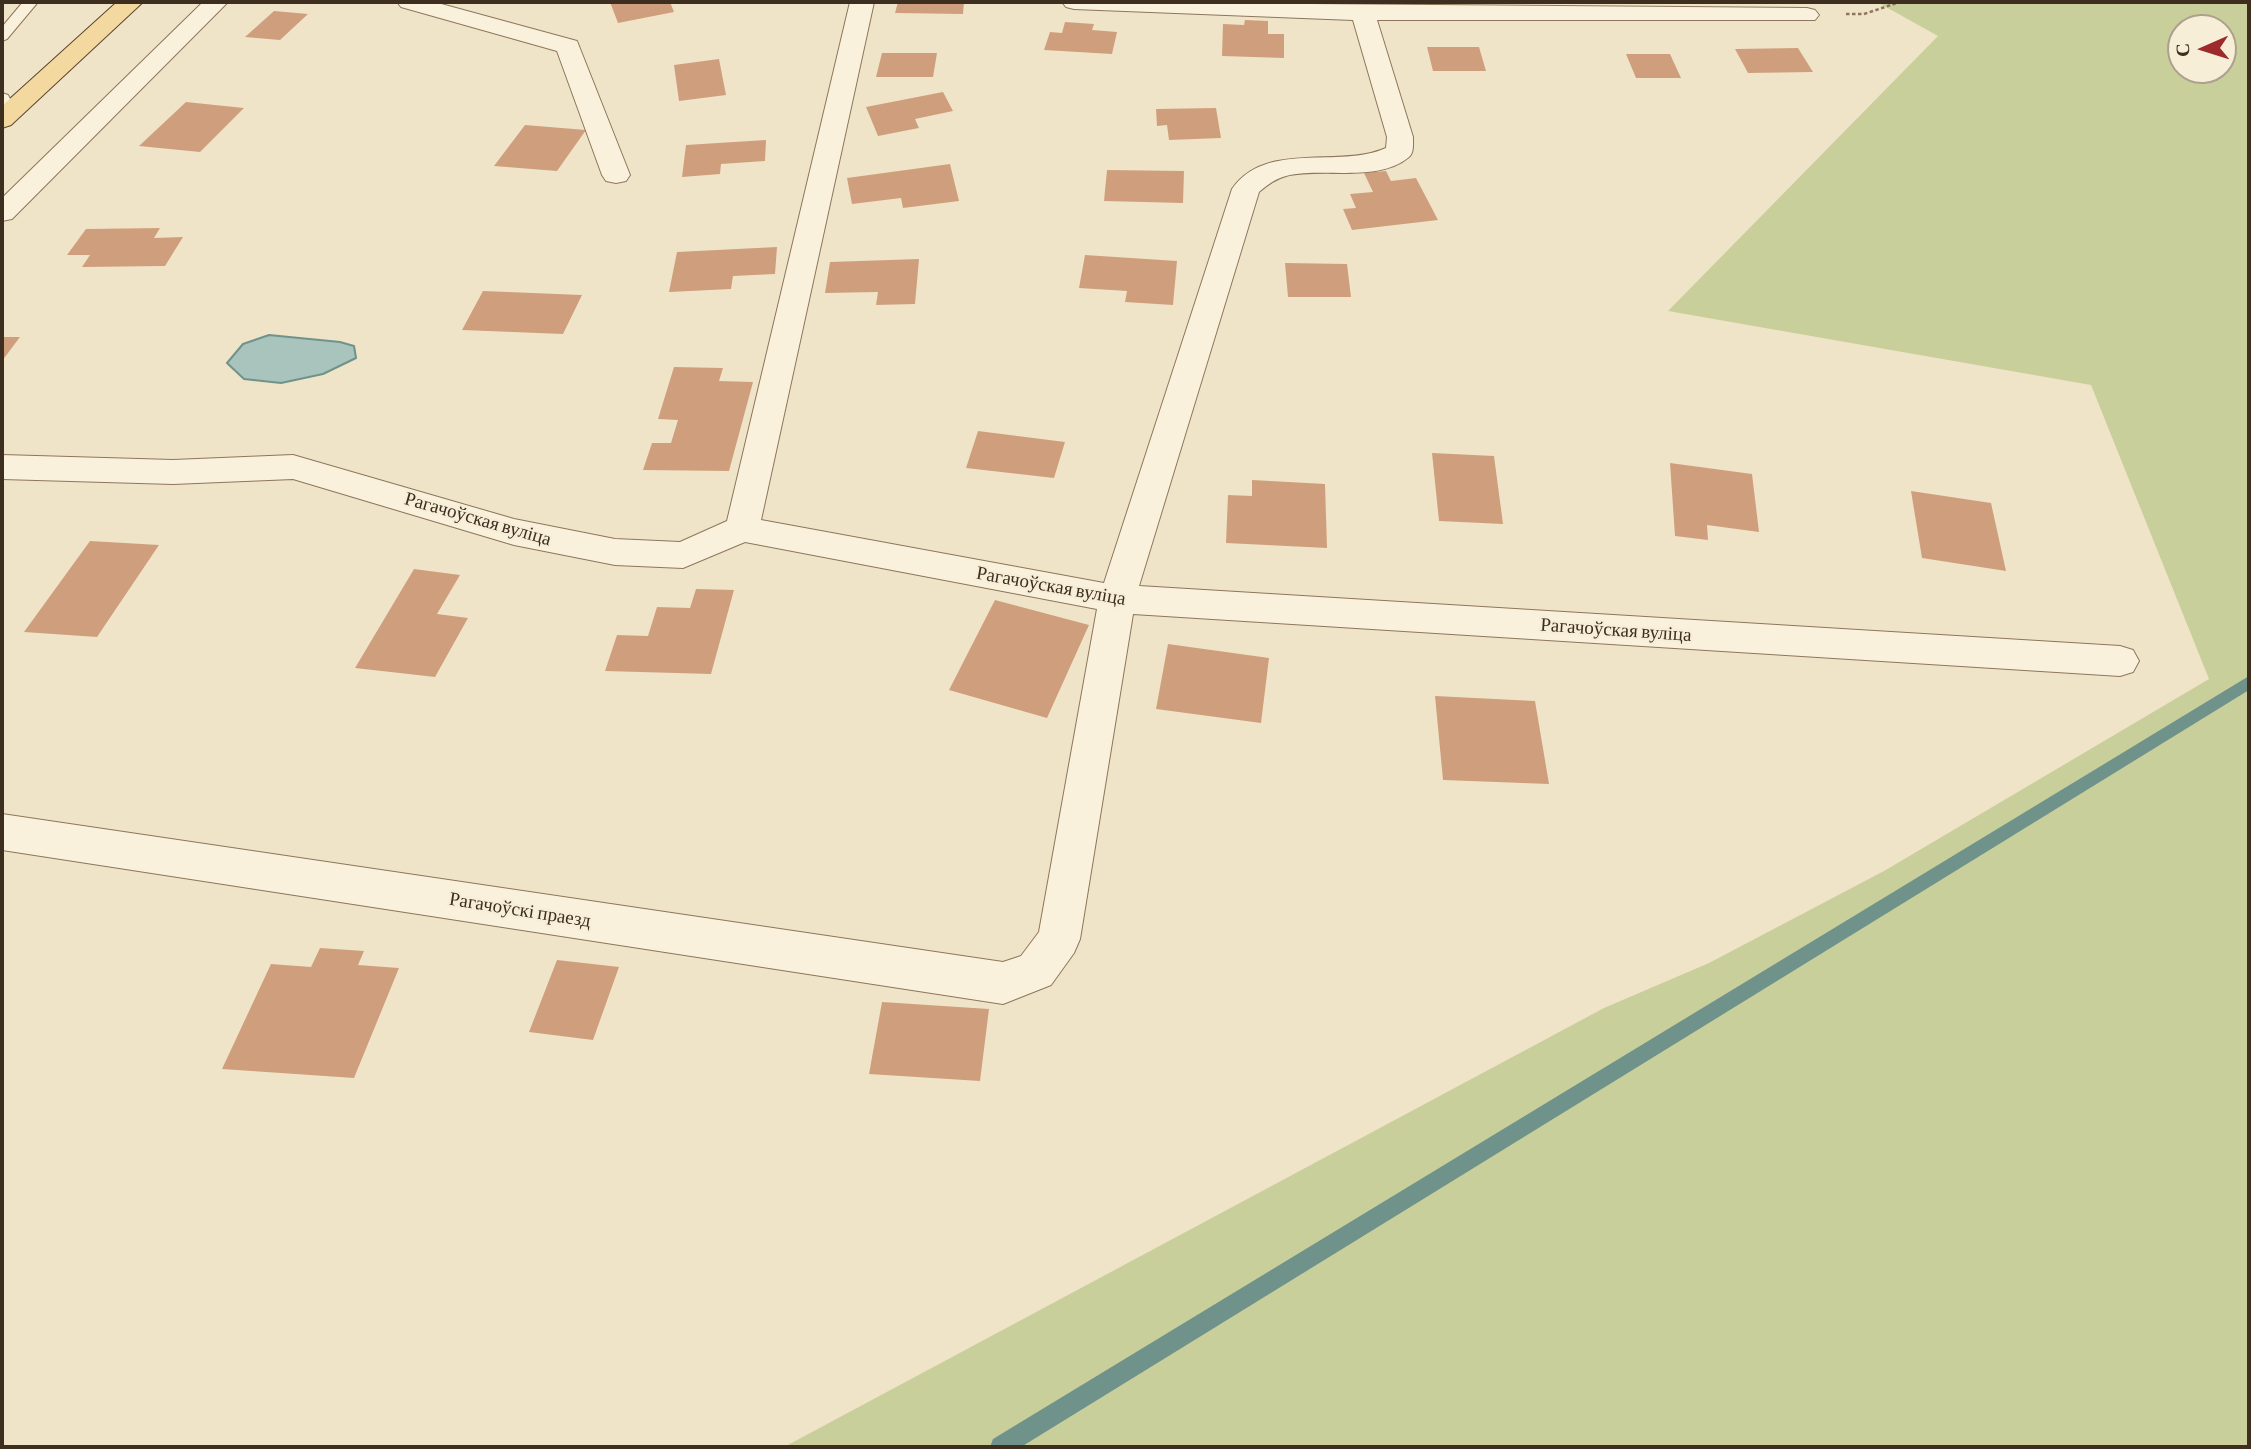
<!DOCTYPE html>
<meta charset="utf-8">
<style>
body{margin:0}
#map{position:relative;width:2251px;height:1449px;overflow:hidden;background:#f0e4c8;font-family:"Crimson Pro",serif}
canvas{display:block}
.frame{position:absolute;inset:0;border:4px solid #3d2e20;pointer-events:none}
.north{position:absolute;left:2167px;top:14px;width:70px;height:70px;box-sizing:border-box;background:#f7eed8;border:2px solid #ada18e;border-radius:50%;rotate:267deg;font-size:19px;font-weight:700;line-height:28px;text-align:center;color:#3d2e20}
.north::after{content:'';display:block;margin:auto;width:24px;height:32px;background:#9e2a2b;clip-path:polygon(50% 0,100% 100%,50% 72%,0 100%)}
</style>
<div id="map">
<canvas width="2251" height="1449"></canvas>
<div class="frame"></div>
<div class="north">С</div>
</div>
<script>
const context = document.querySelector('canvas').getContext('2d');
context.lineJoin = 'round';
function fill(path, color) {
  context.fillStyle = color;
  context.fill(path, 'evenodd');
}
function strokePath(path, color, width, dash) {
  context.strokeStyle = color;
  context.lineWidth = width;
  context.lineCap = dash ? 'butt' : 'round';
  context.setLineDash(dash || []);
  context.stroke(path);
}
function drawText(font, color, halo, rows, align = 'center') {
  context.font = font + ' "Crimson Pro",serif';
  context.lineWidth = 5;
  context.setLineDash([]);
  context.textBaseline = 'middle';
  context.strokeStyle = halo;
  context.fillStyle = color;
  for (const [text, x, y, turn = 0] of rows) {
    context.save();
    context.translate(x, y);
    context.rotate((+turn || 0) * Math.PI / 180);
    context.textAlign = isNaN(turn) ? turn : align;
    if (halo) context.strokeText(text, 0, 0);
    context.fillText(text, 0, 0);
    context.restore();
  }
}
fill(new Path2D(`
 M1877,2H2249V1447H784L1604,1008L1709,963L1884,871L2209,679L2091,385L1668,311L1938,36ZM2181,28H2223V70H2181Z`), '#c9cf9b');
const water = new Path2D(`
 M269,335L340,342L354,346L356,358L323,374L281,383L244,379L227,363L243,344Z`);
fill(water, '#a9c4bc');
strokePath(water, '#6f938a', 2);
fill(new Path2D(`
 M2249,676V690L1021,1447H990L993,1439Z`), '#6f938a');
fill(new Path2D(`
 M610,2H670L674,12L618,23Z
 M898,2H964L963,14L895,13Z
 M274,11L308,14L280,40L245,37Z
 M1245,20L1268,21V34H1284V58L1222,56L1223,24L1244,25Z
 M1065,22L1094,24L1092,30L1117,32L1112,54L1044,50L1050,32L1062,33Z
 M1427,47H1479L1486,71H1433Z
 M1798,48L1813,72L1748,73L1735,49Z
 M882,53H937L933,77H876Z
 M1626,54H1670L1681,78H1636Z
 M719,59L726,95L679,101L674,65Z
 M943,92L953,111L915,119L919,128L878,136L866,107Z
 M186,102L244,108L200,152L139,146Z
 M1216,108L1221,138L1169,140L1167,125L1157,126L1156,109Z
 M525,125L586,130L557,171L494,166Z
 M766,140L765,161L721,164L720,174L682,177L686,145Z
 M950,164L959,201L903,208L901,198L852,204L847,178Z
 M1107,170L1184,171L1183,203L1104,201Z
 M1386,171L1391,181L1416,178L1438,220L1352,230L1343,209L1356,208L1350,194L1373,192L1364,173Z
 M160,228L154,238L183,237L165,266L82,267L90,255H67L86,229Z
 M777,247L775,274L733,276L731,289L669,292L677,252Z
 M1085,255L1177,261L1173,305L1125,302L1127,291L1079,288Z
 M919,259L915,304L876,305L878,292L825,293L830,262Z
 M1285,263L1347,264L1351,297H1288Z
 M483,291L582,295L563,334L462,330Z
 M2,337H20L2,361Z
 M674,367L723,368L719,381L753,382L729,471L643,470L652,443H671L678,420L658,419Z
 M978,431L1065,442L1054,478L966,468Z
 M1432,453L1494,456L1503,524L1439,521Z
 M1670,463L1752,474L1759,532L1707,525L1708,540L1675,536Z
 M1252,480L1325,484L1327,548L1226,543L1228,495L1252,496Z
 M1911,491L1991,503L2006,571L1922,558Z
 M90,541L159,545L97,637L24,632Z
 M414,569L460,575L437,614L468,618L435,677L355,668Z
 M696,589L734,590L711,674L605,671L617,635L648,636L657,607L690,608Z
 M995,600L1089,625L1047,718L949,690Z
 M1168,644L1269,658L1261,723L1156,709Z
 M1435,696L1535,701L1549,784L1443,780Z
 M320,948L364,951L358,965L399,968L354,1078L222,1069L271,964L311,967Z
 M557,960L619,967L593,1040L529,1032Z
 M882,1002L989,1009L980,1081L869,1074Z`), '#cf9f7d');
const lane = new Path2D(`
 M23,2H38L7,39L2,41V27Z
 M2,93L8,95L18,113L16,116L10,118L2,113Z`);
const street = new Path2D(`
 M203,2H228L12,219L2,221V198Z
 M397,2H434L577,41L630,175L626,181L616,183L606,181L602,175L557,51L401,7Z
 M850,2H874L761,520L1104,583L1232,189C1266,140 1339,169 1386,148L1387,137L1353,20L1074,9L1066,7L1062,2L1807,8L1815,10L1819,15L1815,20H1377L1413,137C1413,144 1414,153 1409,157C1379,183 1321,167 1286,176C1275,179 1267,185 1259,192L1139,586L2120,646L2133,650L2139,661L2133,672L2120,676L1133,614L1080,939L1074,953L1051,985L1003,1004L2,850V814L1003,962L1021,956L1039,932L1097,609L745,542L683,568L615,565L514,545L293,479L173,484L2,479V455L173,460L293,455L514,519L615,539L680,542L727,521Z`);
const primary = new Path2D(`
 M117,2H143L11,125L2,128V106Z`);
strokePath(lane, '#8d765c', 2);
strokePath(street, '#8d765c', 2);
strokePath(primary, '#5b4430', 2);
strokePath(new Path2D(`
 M1846,14H1864L1900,2`), '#8d765c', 2.5, [3.5, 2.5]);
fill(lane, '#faf1dc');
fill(street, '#faf1dc');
fill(primary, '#f3d9a0');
drawText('19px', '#3d2e20', '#f7eed8', [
 ["Рагачоўская вуліца",478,519,16],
 ["Рагачоўская вуліца",1051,586,10],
 ["Рагачоўская вуліца",1616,630,4],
 ["Рагачоўскі праезд",520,910,9]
]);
</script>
